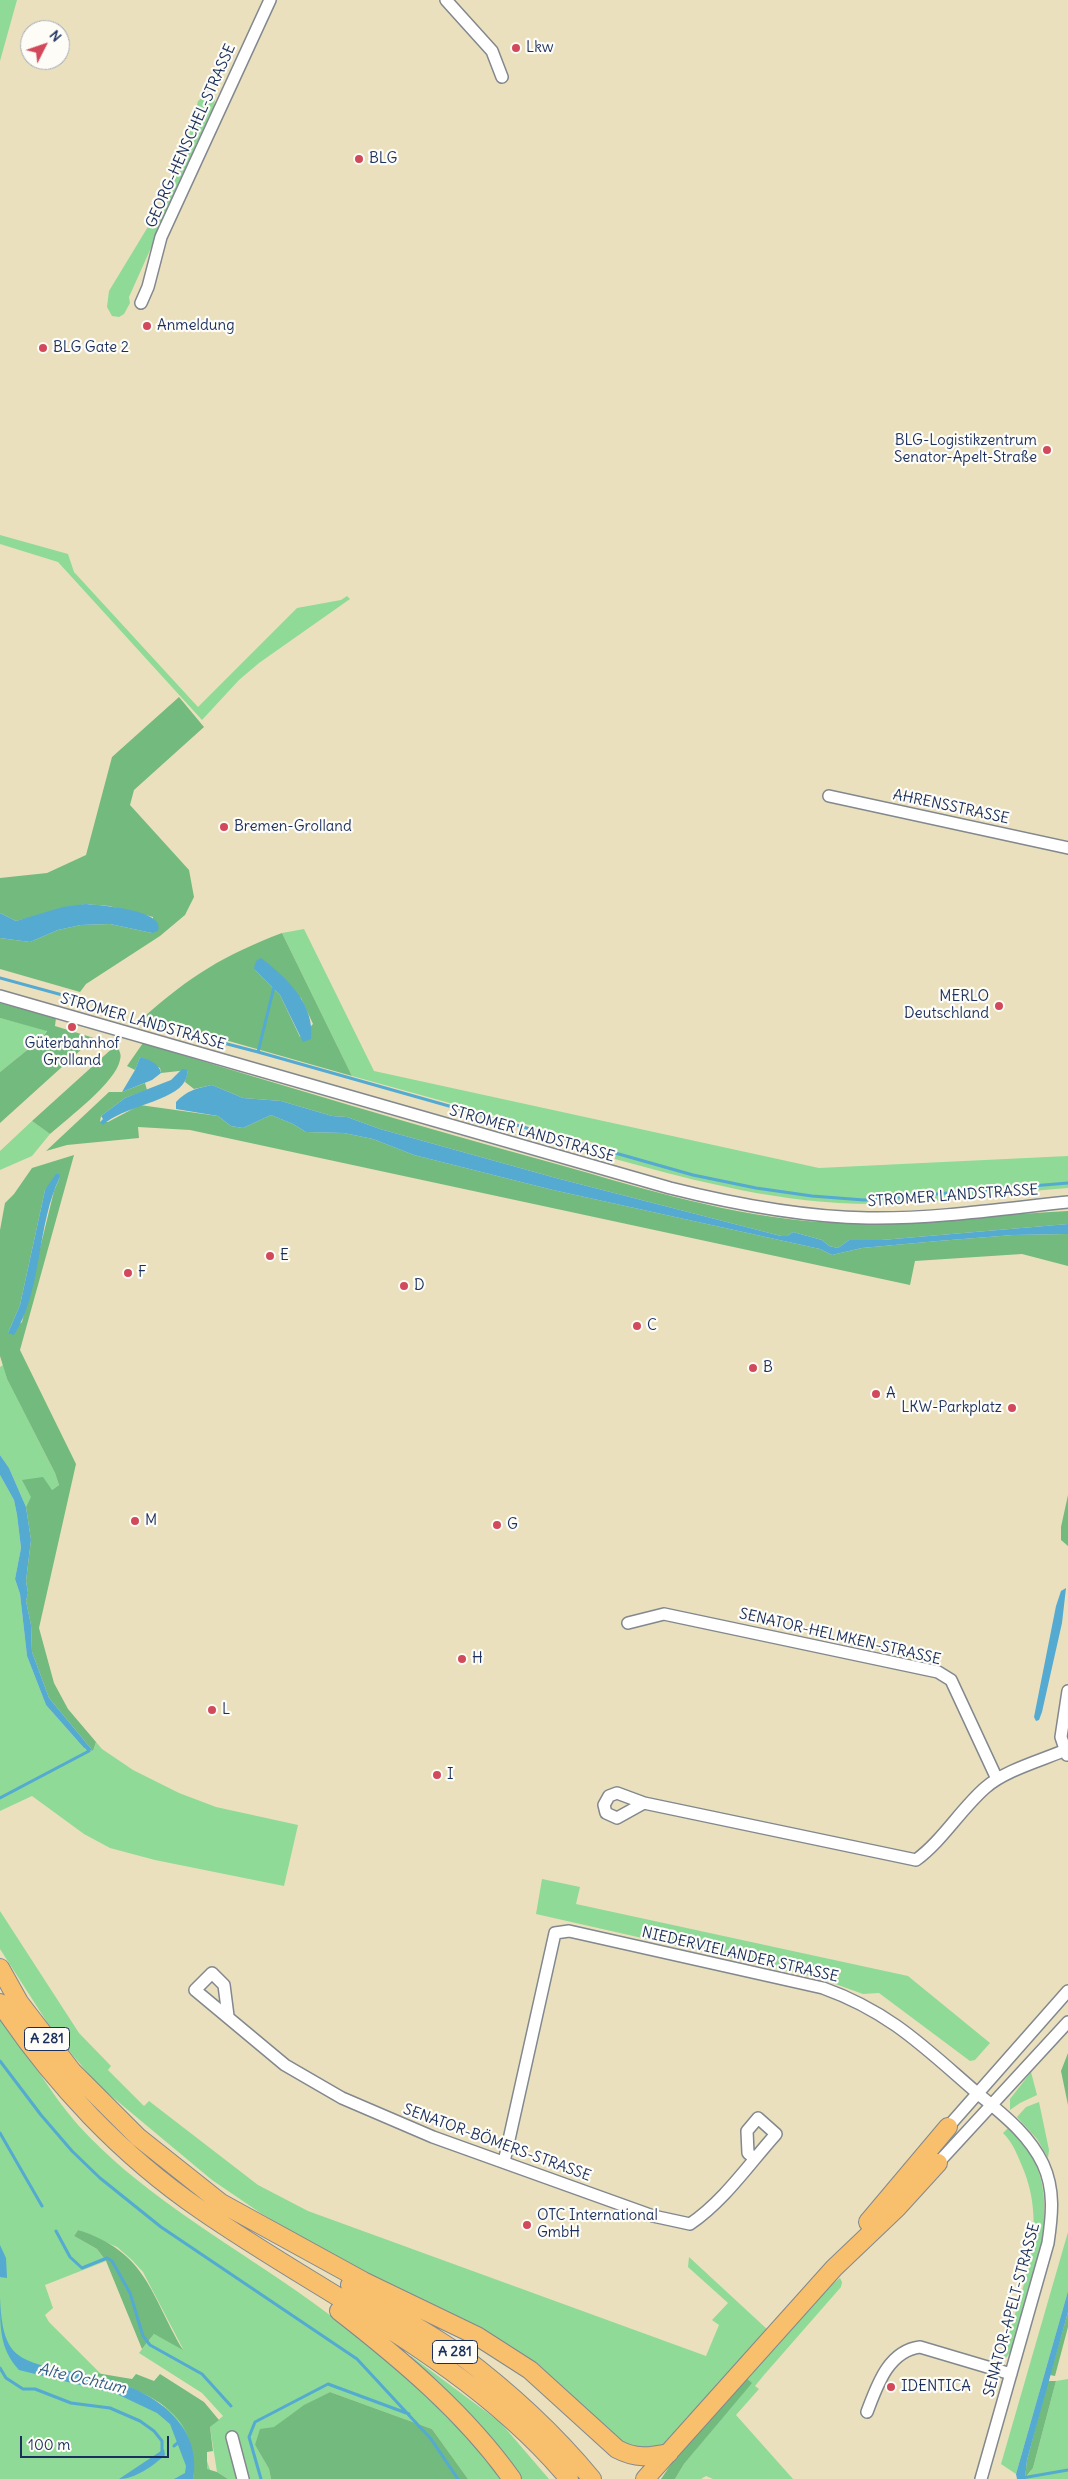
<!DOCTYPE html>
<meta charset="utf-8">
<style>
body{margin:0}
#map{position:relative;width:1068px;height:2479px;overflow:hidden;background:#eae0bd;font-family:Delius,sans-serif}
canvas{display:block}
.north{position:absolute;left:20px;top:20px;width:50px;height:50px;box-sizing:border-box;background:#fdfcf7;border:1px solid #a3aaba;border-radius:50%;rotate:49deg;font-size:14px;font-weight:700;line-height:20px;text-align:center;color:#1b2f5e}
.north::after{content:'';display:block;margin:auto;width:18px;height:22px;background:#d1495b;clip-path:polygon(50% 0,100% 100%,50% 72%,0 100%)}
.scale{position:absolute;left:20px;top:2436px;width:149px;height:22px;box-sizing:border-box;border:2px solid #1b2f5e;border-top:0;padding-left:6px;font-size:15px;line-height:18px;white-space:nowrap;color:#1b2f5e;-webkit-text-stroke:4px #fdfcf7;paint-order:stroke}
</style>
<div id="map">
<canvas width="1068" height="2479"></canvas>
<div class="north">N</div>
<div class="scale">100 m</div>
</div>
<script>
const context = document.querySelector('canvas').getContext('2d');
context.lineJoin = 'round';
function fill(path, color) {
  context.fillStyle = color;
  context.fill(path, 'evenodd');
}
function strokePath(path, color, width, dash) {
  context.strokeStyle = color;
  context.lineWidth = width;
  context.lineCap = dash ? 'butt' : 'round';
  context.setLineDash(dash || []);
  context.stroke(path);
}
function drawText(font, color, halo, rows, align = 'center') {
  context.font = font + ' Delius,sans-serif';
  context.lineWidth = 4.5;
  context.setLineDash([]);
  context.textBaseline = 'middle';
  context.strokeStyle = halo;
  context.fillStyle = color;
  for (const [text, x, y, turn = 0] of rows) {
    context.save();
    context.translate(x, y);
    context.rotate((+turn || 0) * Math.PI / 180);
    context.textAlign = isNaN(turn) ? turn : align;
    if (halo) context.strokeText(text, 0, 0);
    context.fillText(text, 0, 0);
    context.restore();
  }
}
fill(new Path2D(`
 M0,0H17L0,61Z
 M205,95L215,99L214,107L129,297L130,303L124,314L119,317L112,316L107,307L109,291L166,197L181,166L198,101Z
 M0,535L68,554L74,572L198,707L297,608L341,600L347,596L350,599L259,663L239,680L202,720L58,562L0,544Z
 M304,929L374,1071L819,1168L1068,1156V1188C1003,1193 937,1204 872,1204C783,1204 699,1182 615,1159L616,1149L352,1076L282,933Z
 M0,1018L47,1030L42,1038L0,1072Z
 M32,1121L50,1134L32,1156L0,1170V1151Z
 M3,1365L7,1379L55,1473L59,1485L52,1490L23,1480L32,1497L26,1507L9,1468L0,1455V1367Z
 M0,1475L14,1500L17,1515L21,1548L15,1579L20,1594L27,1656L46,1705L84,1748L93,1751L96,1742L102,1749L133,1770L179,1793L216,1807L298,1825L284,1886L155,1860L110,1848L84,1834L32,1796L0,1811Z
 M542,1879L580,1887L576,1904L908,1976L990,2043L975,2060L970,2061L879,1993L863,1994L819,1978L536,1914Z
 M0,1911L79,2033L111,2066L108,2070L144,2106L149,2101L258,2185L308,2211L706,2356L719,2325L712,2320L728,2303L688,2267L689,2257L768,2330L676,2435C671,2439 666,2445 660,2448C632,2463 600,2423 581,2406L259,2212L212,2180L98,2085L54,2033L0,1949Z
 M0,2019C12,2038 27,2055 40,2074C52,2092 64,2109 78,2125C136,2189 212,2233 282,2281C364,2337 440,2400 502,2479H468L432,2429L330,2392C301,2406 278,2423 255,2445L269,2469L271,2479H228L217,2472L210,2427L223,2416L202,2393L139,2353L154,2334L183,2349L143,2272L132,2260L117,2247L78,2230L74,2236L97,2249L106,2261L45,2285L53,2308L45,2315L49,2322L103,2376L194,2422L213,2479H0Z
 M1031,2072L1037,2095L1020,2103L1010,2110V2099Z
 M1039,2102L1049,2150L1048,2158L1037,2139L1017,2117L1026,2107Z
 M1008,2128C1015,2132 1019,2138 1024,2144C1068,2201 1030,2287 1013,2349L1005,2359L1003,2354C1021,2290 1050,2231 1022,2166C1017,2154 1013,2143 1003,2133Z
 M1068,2232V2291L1016,2474L1001,2464Z
 M840,2278L842,2282L841,2287L764,2375L755,2386L759,2389L736,2415L793,2479H713L706,2476L701,2479H675L684,2464L751,2383L746,2378L826,2289Z
 M411,2356L500,2422L549,2479H520L408,2358Z
 M1068,2379V2479H1025L1033,2468L1056,2381Z`), '#8fda96');
fill(new Path2D(`
 M179,697L204,727L134,790L130,805L189,870L194,897L185,915L160,936L86,984L80,992L0,969V938L30,942L58,930L81,925L110,924L152,933L153,917L109,906L85,904L16,921L0,913V878L47,873L86,855L112,757Z
 M282,933L352,1076L144,1017C190,976 224,955 282,933ZM254,969L301,998L313,1024L300,1037L280,995Z
 M0,1003L56,1018L55,1026L94,1038L0,1123V1072L42,1038L47,1031L0,1018Z
 M143,1043C281,1085 420,1127 560,1165C645,1189 731,1216 820,1222C904,1228 985,1215 1068,1211V1224L882,1240H849L838,1248L829,1246L822,1240L793,1232L787,1236H781L556,1178L380,1129L347,1117L332,1116L281,1101L243,1098L212,1085L194,1089L185,1082L188,1070L161,1073L160,1068L140,1057L135,1070L127,1066Z
 M116,1045C119,1050 122,1054 120,1060C116,1082 67,1119 50,1134L32,1121Z
 M145,1083L147,1090L125,1098L101,1116L100,1122H108L140,1105L218,1116L231,1126L243,1128L271,1115L293,1124L306,1132L344,1133L373,1139L414,1155L553,1190L820,1249L832,1255L862,1248L938,1241L1013,1235L1068,1234V1266L1022,1254L915,1261L910,1285L190,1130L138,1127L139,1138L67,1145L46,1151L109,1092H122Z
 M74,1155L20,1350L76,1464L39,1628L54,1683L68,1709L96,1742L93,1751L49,1698L32,1652L31,1625L26,1601L28,1593L26,1581L31,1540L26,1507L31,1497L22,1480L43,1477L52,1490L59,1485L55,1473L7,1379L0,1356V1230L5,1203L14,1194L32,1168ZM60,1177L54,1191L22,1322L8,1333L20,1305L45,1190Z
 M1068,1495V1546L1061,1540V1527Z
 M1068,2053V2105L1061,2071Z
 M78,2230C147,2252 150,2294 183,2350L154,2334L142,2349L106,2261L97,2249L74,2236Z
 M1068,2312V2327L1055,2376L1050,2375Z
 M96,2373L132,2379L136,2374L154,2381L160,2374L204,2402L219,2420L210,2427L213,2451L207,2452V2469L217,2472L228,2479H193C195,2470 193,2461 192,2452C186,2404 134,2388 95,2375Z
 M746,2378L752,2383L684,2464L675,2479H661L678,2454Z
 M1048,2381H1056L1033,2468L1025,2478L1027,2460Z
 M330,2392L432,2429L468,2479H271L269,2469L255,2445L260,2429L274,2427L304,2405Z`), '#73ba7f');
fill(new Path2D(`
 M85,904C99,905 167,910 158,931L152,933L110,924L81,925L58,930L30,942L0,938V913L16,921L63,907Z
 M261,958C287,978 315,1004 311,1039L303,1042L280,995L254,969L256,961Z
 M140,1057C149,1060 159,1063 161,1073L152,1080L122,1092L135,1070Z
 M182,1069L188,1070C187,1073 187,1078 185,1081C175,1101 121,1107 103,1125L100,1122L103,1119L101,1116L125,1098L171,1080Z
 M212,1085L243,1098L281,1101L332,1116L347,1117L380,1129L556,1178L781,1236H787L793,1232L822,1240L829,1246L838,1248L849,1240H882L1068,1224V1234L1013,1235L938,1241L862,1248L832,1255L820,1249L553,1190L414,1155L373,1139L344,1133L306,1132L293,1124L271,1115L243,1128L231,1126L218,1116L176,1109V1102C186,1091 197,1088 212,1085Z
 M56,1174H59L60,1177C36,1226 43,1289 14,1335L8,1333L20,1305L45,1190Z
 M0,1455L9,1468L26,1507L31,1540L26,1581L28,1593L26,1601L31,1625L32,1652L49,1698L93,1751L84,1748L46,1705L27,1656L20,1594L15,1579L21,1548L17,1515L14,1500L0,1475Z
 M1066,1588L1062,1623L1042,1712L1039,1720L1036,1721L1034,1717L1056,1606L1061,1591Z
 M0,2245L6,2258L7,2278L0,2277Z
 M1068,2291V2312L1027,2460L1025,2479H1017L1016,2474Z
 M0,2298C1,2315 2,2342 17,2354C29,2364 50,2367 64,2370C108,2378 154,2388 181,2425C192,2439 197,2461 193,2479H174L185,2473L186,2466L170,2424L157,2413L117,2394L19,2370C0,2349 0,2329 0,2298Z
 M164,2449L165,2455C153,2466 135,2479 119,2479Z`), '#54aad1');
strokePath(new Path2D(`
 M0,978L77,999
 M274,987L258,1052L693,1175L756,1188L812,1196L864,1200L1068,1183
 M94,1004L107,1007
 M153,1023L173,1029
 M185,1033L258,1052
 M0,1798L89,1751L87,1748
 M0,2061L41,2115L72,2151L100,2178L161,2227L357,2359L431,2439L458,2479
 M0,2133L42,2206
 M56,2231L70,2257L82,2268L107,2258L112,2261L130,2293L143,2336L150,2345L202,2374L231,2406
 M0,2368L6,2378L23,2389H35L71,2403L110,2408L140,2421L154,2431L162,2441V2453
 M174,2446L181,2440
 M1022,2478L1068,2470
 M261,2479L249,2437L255,2422L328,2384L409,2414`), '#54aad1', 3);
const minor = new Path2D(`
 M446,0L492,51L502,77
 M141,303L148,287L161,237L270,0
 M829,796L1068,848
 M0,996L670,1188C734,1204 801,1217 868,1218C934,1219 1002,1209 1068,1202
 M628,1623L664,1614L938,1672L951,1680L997,1779
 M1067,1755L1061,1737L1068,1691
 M644,1803L617,1818L606,1813L604,1805L609,1796L617,1793L644,1803L916,1860C943,1840 960,1810 985,1788C1005,1770 1043,1760 1068,1749
 M228,2016L224,1985L212,1973L195,1990L285,2065L342,2098L433,2137L653,2216L690,2224C724,2201 749,2164 776,2134L758,2118L747,2131L748,2153L754,2158
 M948,2127L1068,1991
 M504,2162L555,1933L569,1931L823,1988C890,2012 924,2047 976,2092C1002,2114 1028,2133 1043,2164C1055,2190 1052,2216 1048,2243L981,2479
 M938,2163L1068,2022
 M867,2412C877,2386 888,2351 920,2347L1011,2374
 M232,2437L243,2479`);
const highway = new Path2D(`
 M0,1968L19,2002L72,2071L138,2137L221,2203L363,2281L477,2336L530,2370L617,2449C636,2459 649,2457 669,2453
 M0,2003C53,2083 122,2156 201,2210C325,2296 471,2361 569,2479
 M868,2222L948,2127
 M350,2285C384,2310 424,2329 459,2354C507,2390 554,2433 592,2479
 M339,2311C402,2360 466,2414 512,2479
 M645,2479L834,2268L897,2208L938,2163`);
strokePath(minor, '#82888e', 14);
strokePath(highway, '#82888e', 20);
strokePath(minor, '#fff', 11);
strokePath(highway, '#f8bf6c', 18);
for (const [x, y, r, color] of [
 [516,48,5,"#d1495b"],
 [359,159,5,"#d1495b"],
 [147,326,5,"#d1495b"],
 [43,348,5,"#d1495b"],
 [1047,450,5,"#d1495b"],
 [224,827,5,"#d1495b"],
 [999,1006,5,"#d1495b"],
 [72,1027,5,"#d1495b"],
 [270,1256,5,"#d1495b"],
 [128,1273,5,"#d1495b"],
 [404,1286,5,"#d1495b"],
 [637,1326,5,"#d1495b"],
 [753,1368,5,"#d1495b"],
 [876,1394,5,"#d1495b"],
 [1012,1408,5,"#d1495b"],
 [135,1521,5,"#d1495b"],
 [497,1525,5,"#d1495b"],
 [462,1659,5,"#d1495b"],
 [212,1710,5,"#d1495b"],
 [437,1775,5,"#d1495b"],
 [527,2225,5,"#d1495b"],
 [891,2387,5,"#d1495b"]
]) {
  const dot = new Path2D();
  dot.arc(x, y, r, 0, 2 * Math.PI);
  context.fillStyle = color;
  context.fill(dot);
  strokePath(dot, '#fdfcf7', 2);
}
for (const [x, y, w] of [
 [47,2039,45],
 [455,2352,45]
]) {
  const box = new Path2D();
  box.roundRect(x - w / 2, y - 11.5, w, 23, 4);
  context.fillStyle = '#fdfcf7';
  context.fill(box);
  strokePath(box, '#1b2f5e', 1);
}
drawText('bold 14px', '#1b2f5e', null, [
 ["A 281",47,2039],
 ["A 281",455,2352]
]);
drawText('15px', '#1b2f5e', '#fdfcf7', [
 ["Lkw",526,48],
 ["BLG",369,159],
 ["Anmeldung",157,326],
 ["BLG Gate 2",53,348],
 ["BLG-Logistikzentrum",1037,441,"right"],
 ["Senator-Apelt-Straße",1037,458,"right"],
 ["Bremen-Grolland",234,827],
 ["MERLO",989,997,"right"],
 ["Deutschland",989,1014,"right"],
 ["Güterbahnhof",72,1044,"center"],
 ["Grolland",72,1061,"center"],
 ["E",280,1256],
 ["F",138,1273],
 ["D",414,1286],
 ["C",647,1326],
 ["B",763,1368],
 ["A",886,1394],
 ["LKW-Parkplatz",1002,1408,"right"],
 ["M",145,1521],
 ["G",507,1525],
 ["H",472,1659],
 ["L",222,1710],
 ["I",447,1775],
 ["OTC International",537,2216],
 ["GmbH",537,2233],
 ["IDENTICA",901,2387]
], 'left');
drawText('15px', '#1b2f5e', '#fdfcf7', [
 ["GEORG-HENSCHEL-STRASSE",191,136,-66],
 ["AHRENSSTRASSE",951,807,12],
 ["STROMER LANDSTRASSE",143,1022,16],
 ["STROMER LANDSTRASSE",532,1134,16],
 ["STROMER LANDSTRASSE",953,1196,-4],
 ["SENATOR-HELMKEN-STRASSE",840,1637,13],
 ["NIEDERVIELANDER STRASSE",740,1955,13],
 ["SENATOR-BÖMERS-STRASSE",497,2143,20],
 ["SENATOR-APELT-STRASSE",1012,2310,-75]
]);
drawText('italic 16px', '#2f5a86', '#fdfcf7', [
 ["Alte Ochtum",82,2379,13]
]);
</script>
